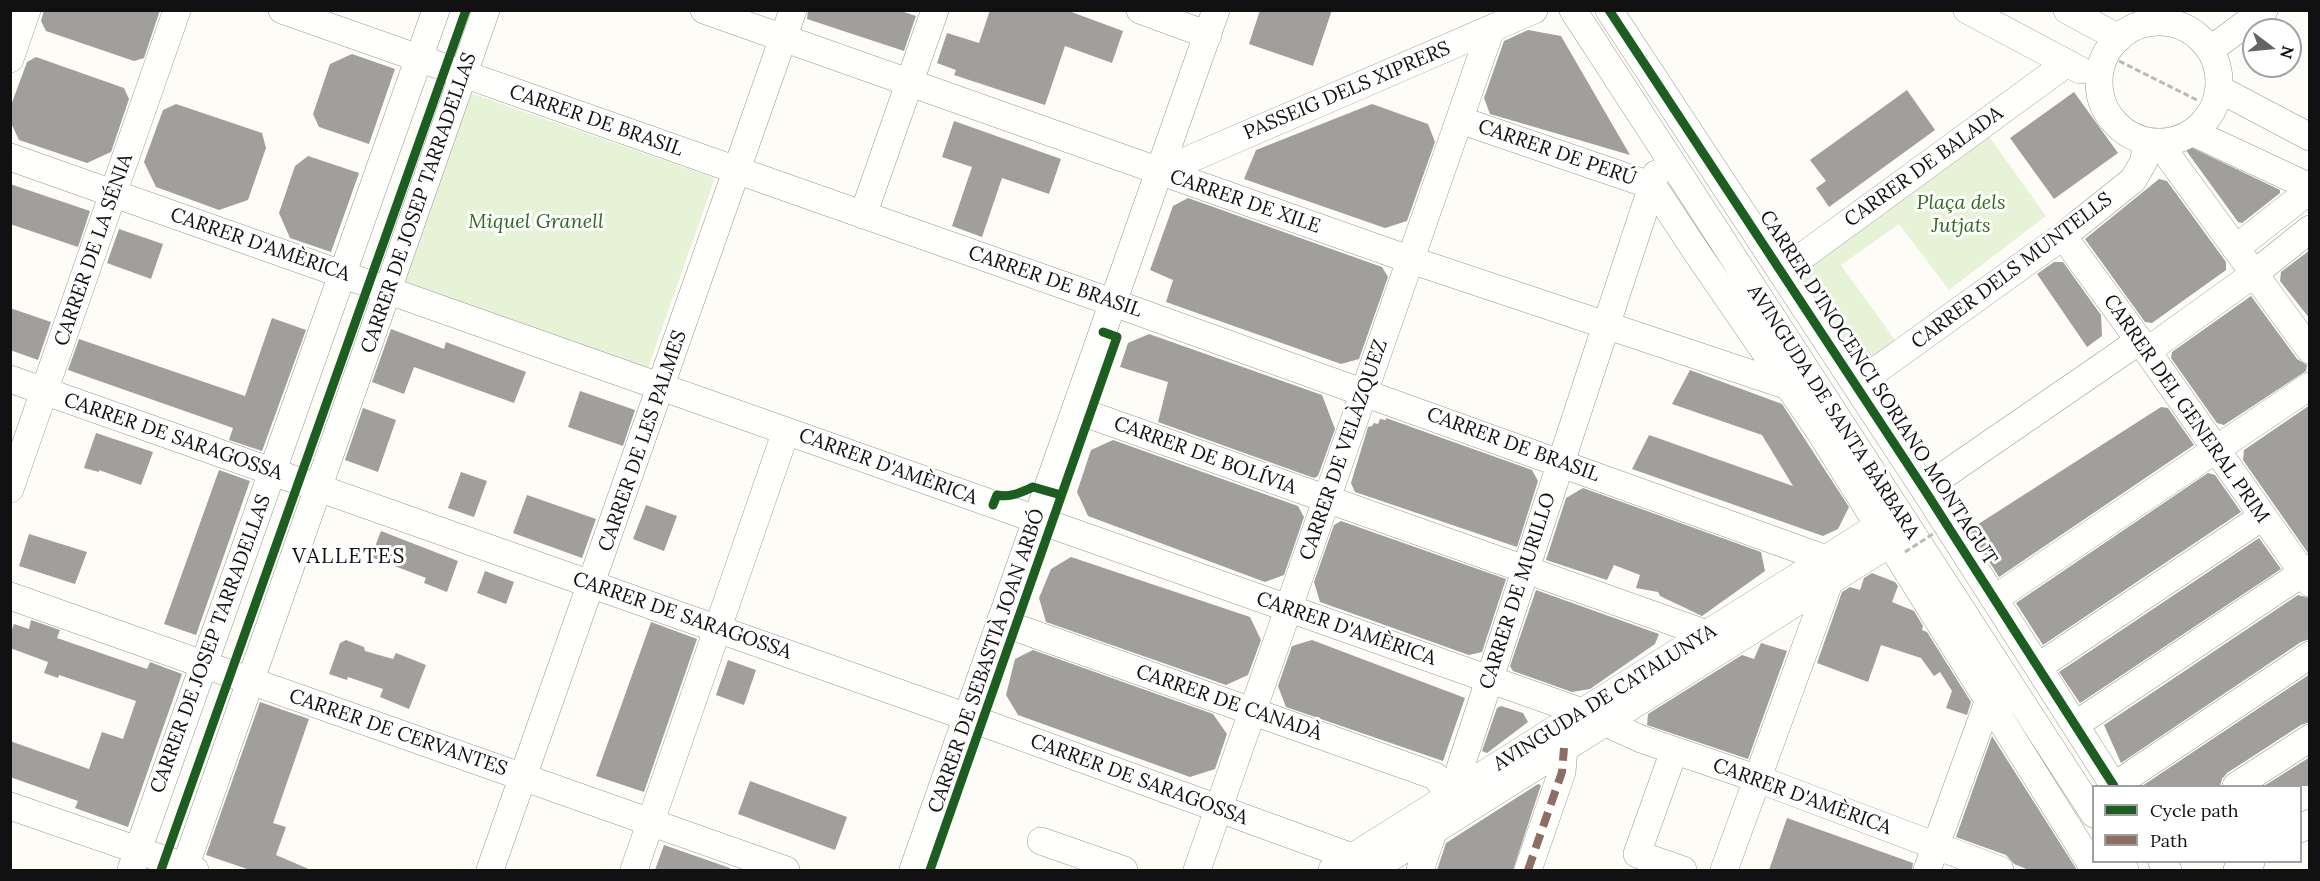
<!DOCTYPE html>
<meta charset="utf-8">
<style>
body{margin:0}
#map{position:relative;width:2320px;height:881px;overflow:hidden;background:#fdfcf7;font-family:Lora,serif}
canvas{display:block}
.frame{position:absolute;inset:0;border:12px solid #111;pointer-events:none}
.legend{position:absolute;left:2092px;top:785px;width:210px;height:78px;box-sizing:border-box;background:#fff;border:2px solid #a0a0a0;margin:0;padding:8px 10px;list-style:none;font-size:18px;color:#111}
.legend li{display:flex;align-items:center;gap:12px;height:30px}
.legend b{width:30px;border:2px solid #a0a0a0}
.north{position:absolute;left:2242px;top:18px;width:60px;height:60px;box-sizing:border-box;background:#fff;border:2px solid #a0a0a0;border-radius:50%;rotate:106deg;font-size:16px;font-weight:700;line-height:24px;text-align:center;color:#111}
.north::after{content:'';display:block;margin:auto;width:21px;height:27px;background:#646362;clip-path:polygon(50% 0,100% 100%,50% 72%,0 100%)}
</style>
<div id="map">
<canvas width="2320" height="881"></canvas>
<div class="frame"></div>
<ul class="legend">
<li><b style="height:8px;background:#1b5e20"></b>Cycle path</li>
<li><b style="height:8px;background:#8d6e63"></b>Path</li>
</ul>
<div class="north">N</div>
</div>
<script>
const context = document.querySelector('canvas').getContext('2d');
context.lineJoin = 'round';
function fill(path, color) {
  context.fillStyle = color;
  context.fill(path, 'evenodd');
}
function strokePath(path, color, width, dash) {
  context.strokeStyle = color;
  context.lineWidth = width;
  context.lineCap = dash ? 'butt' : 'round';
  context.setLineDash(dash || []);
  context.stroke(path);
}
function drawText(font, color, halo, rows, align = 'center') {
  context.font = font + ' Lora,serif';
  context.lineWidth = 6;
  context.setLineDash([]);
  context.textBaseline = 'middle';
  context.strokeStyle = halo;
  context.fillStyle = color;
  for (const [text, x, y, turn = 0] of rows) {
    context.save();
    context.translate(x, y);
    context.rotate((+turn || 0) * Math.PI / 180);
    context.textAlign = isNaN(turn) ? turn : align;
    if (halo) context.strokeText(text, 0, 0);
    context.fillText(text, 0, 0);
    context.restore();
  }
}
fill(new Path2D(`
 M470,93L715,178L648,368L411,285L404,280Z
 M1986,132L2046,216L1949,290L1899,224L1841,265L1900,347L1857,380L1786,274Z`), '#e7f3d7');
fill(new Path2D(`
 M44,10H160L144,58L134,61L46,31L41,21Z
 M808,10H898L916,16L904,51L807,19Z
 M990,10H1066L1123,31L1112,63L1065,46L1045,105L954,75L956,70L937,63L947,33L979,43Z
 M1260,10H1332L1313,66L1249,44Z
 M1528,30L1561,36L1630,155L1490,114L1484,98L1504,41Z
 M352,54L395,69L369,144L319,127L313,114L330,64Z
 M36,57L124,88L129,99L111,152L87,163L19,140L10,121V108L27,62Z
 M1907,90L1935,130L1829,207L1816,188L1826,181L1810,160Z
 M2074,92L2118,153L2054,199L2010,138Z
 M176,104L262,133L266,148L248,200L219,210L156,187L144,162L163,110Z
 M1372,104L1428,124L1435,142L1407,221L1385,228L1244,179L1256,150Z
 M954,121L1061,159L1049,194L1002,178L982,237L952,226L972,167L942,157Z
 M2180,142L2280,190V193L2242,223L2238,222Z
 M308,156L359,173L331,252L290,238L279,213L295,166Z
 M2159,179L2167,181L2226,262V270L2152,323L2145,322L2085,239Z
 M10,184L90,211L78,247L10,224Z
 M1188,198L1382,267L1388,277L1359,359L1341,364L1166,302L1173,280L1150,270L1173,206Z
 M119,229L163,244L151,279L107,263Z
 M2310,250V319L2280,281L2281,272Z
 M2054,262H2063L2101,315L2102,336L2087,347L2037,274Z
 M2251,296L2297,359L2307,365L2306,371L2224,425L2217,423L2171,358L2172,352Z
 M10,308L51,322L38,360L10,350Z
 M272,318L306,330L262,451L229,440L233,428L68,370L79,339L245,396Z
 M391,329L444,349L446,342L526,372L514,403L414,367L404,394L372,382Z
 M1149,334L1322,395L1335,429L1318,476L1314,478L1158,422L1168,382L1120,367L1128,343Z
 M1690,370L1782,404L1849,507L1838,529L1823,536L1632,469L1649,435L1793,486L1762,435L1672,404Z
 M580,391L635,410L623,446L568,427Z
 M2310,405V552L2308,553L2243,460L2244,450Z
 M2161,407L2168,408L2194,445L1999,577L1969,530Z
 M363,408L396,420L378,472L345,460Z
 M1386,418L1532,470L1538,481L1517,547L1355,492L1351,483L1368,427L1372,426L1374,423L1378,424L1380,419L1386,420Z
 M96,433L153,452L141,485L99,470V472L84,468Z
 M1113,440L1298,506L1304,517L1284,575L1265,582L1088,516L1077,492L1091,450Z
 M219,470L250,481L196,635L164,624Z
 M461,472L487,481L474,517L448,508Z
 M2208,473L2215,475L2241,512L2043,645L2016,603Z
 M1583,488L1761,552L1765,571L1702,616L1660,596L1658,592L1636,588L1640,575L1614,565L1607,580L1546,560L1566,498Z
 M527,495L596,519L582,558L513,533Z
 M646,505L677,516L664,551L633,539Z
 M1341,521L1506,579L1482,652L1469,655L1320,602L1314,582L1334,525Z
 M381,531L458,561L447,592L424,583L426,578L371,557Z
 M29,534L87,552L75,584L19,566Z
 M2259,538L2281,569L2080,703L2059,672Z
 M1071,557L1250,617L1261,640L1248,675L1226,685L1046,622L1039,598L1051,569Z
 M485,571L514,582L506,604L477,593Z
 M1872,573L1895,582L1898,586L1892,602L1914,611L1923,626L1922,630L1927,632L1971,702L1967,715L1946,708L1952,691L1940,672L1934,676L1921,658L1881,645L1868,682L1817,663L1842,592L1850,587L1860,590L1864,578Z
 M1536,590L1659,634L1655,644L1590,689L1572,692L1513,671L1510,666Z
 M2298,595L2310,598V639L2301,642L2121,763L2104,725Z
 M31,620L60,630L57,638L147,669L150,662L182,674L128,827L75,808L78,801L10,777V741L89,769L102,732L123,739L136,701L59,675L58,678L44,673L48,662L10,648V635L14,624L29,629Z
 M651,622L697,639L644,792L596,776Z
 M346,640L364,647L365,651L393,659L396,653L426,665L409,709L380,697L383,689L348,677L347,680L329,674L340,643Z
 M1312,640L1465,698L1443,761L1286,707L1278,686L1292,646Z
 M1761,643L1787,651L1748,759L1647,725L1648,714L1742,655L1754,659Z
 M1033,650L1213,714L1227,734L1215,769L1190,777L1018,715L1006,695L1015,659Z
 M728,660L756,670L744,705L716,695Z
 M2310,674V722L2301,725L2227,773L2222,779L2220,786H2142Z
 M260,702L309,719L273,823L286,827L276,855L311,870H250L206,855Z
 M1501,706L1523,713L1528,722L1487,753L1482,751L1497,708Z
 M1992,736L2077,870H2029L2014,864L2006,855L1956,837Z
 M2310,757V786H2264Z
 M750,781L847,817L835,850L738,814Z
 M1538,784L1541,785L1513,870H1437L1446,843Z
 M1787,818L1913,863L1912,870H1769Z
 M664,845L730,868V870H655Z`), '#a19f9c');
const minor = new Path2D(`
 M282,10L1114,303L1826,559
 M704,10L1411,260L1788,386
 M1140,10L1208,35
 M1573,10L2094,814
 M1609,10L1924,489L2114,786
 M1967,10L2080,70
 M2067,10L2119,38
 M2099 82a60 60 0 1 1 120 0a60 60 0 1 1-120 0Z
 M2210,50L2264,10
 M10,59L27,10
 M2219,89L2310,137
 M1460,120L1653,186
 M2192,132L2310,187
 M2158,142L2310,350
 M10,157L1582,712L1641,739L1758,779L2000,870
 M1160,172L1534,10
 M1653,186L1695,250L1818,429L2095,870
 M863,215L935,10
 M2063,236L2147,351L2310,583
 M2236,248L2310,190
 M1781,272L2067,63
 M2147,351L2254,274L2310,229
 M10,379L967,717L1352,857
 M1856,385L2063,236L2133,180L2144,161L2146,141
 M1076,410L1707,634
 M10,489L177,10
 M1924,489L2139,341
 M10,596L786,870
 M1994,599L2310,386
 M1000,622L1435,776L1451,796
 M2038,667L2262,517
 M2075,725L2310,568
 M1674,751L1637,854L1683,870
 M2114,786L2310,655
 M2236,786L2310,738
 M1451,796L1656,174
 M10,806L195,870
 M2300,829L2310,823
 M1041,841L1124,870
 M2120,862L2125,870
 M2162,862L2168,870
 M131,870L436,10
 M184,870L486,10
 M490,870L793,10
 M634,870L786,431
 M913,870L1216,10
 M1197,870L1491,29
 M1332,870L1878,526
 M1371,870L1889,544
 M1420,870L1434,830
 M1528,870L1562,772L1564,748
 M1724,870L1830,580
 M1927,870L1988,702
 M2237,870L2251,862`);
strokePath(minor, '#979795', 28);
strokePath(new Path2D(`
 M2119,61L2199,101`), '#b9b9b8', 3, [6, 3]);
strokePath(minor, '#fffffe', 27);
strokePath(new Path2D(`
 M1905,552L1936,532`), '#b9b9b8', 3, [6, 3]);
strokePath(new Path2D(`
 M1528,870L1562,772L1564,748`), '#8d6e63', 8, [15, 8]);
strokePath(new Path2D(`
 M1609,10L1924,489L2114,786
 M993,505L997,495C1011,498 1021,492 1033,487L1061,495
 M161,870L466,10
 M930,870L1117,337L1103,332`), '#1b5e20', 9);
drawText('20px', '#111', '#fff', [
 ["PASSEIG DELS XIPRERS",1347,91,-23],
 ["CARRER DE BRASIL",596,121,19],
 ["CARRER DE PERÚ",1557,153,19],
 ["CARRER DE BALADA",1924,167,-36],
 ["CARRER DE XILE",1245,202,19],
 ["CARRER DE JOSEP TARRADELLAS",419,203,-71],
 ["CARRER D'AMÈRICA",260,245,19],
 ["CARRER DE LA SÉNIA",94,250,-71],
 ["CARRER DELS MUNTELLS",2012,271,-37],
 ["CARRER DE BRASIL",1055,282,19],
 ["CARRER D'INOCENCI SORIANO MONTAGUT",1878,388,57],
 ["CARRER DEL GENERAL PRIM",2186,409,55],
 ["AVINGUDA DE SANTA BÀRBARA",1833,412,57],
 ["CARRER DE SARAGOSSA",173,437,19],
 ["CARRER DE LES PALMES",643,441,-71],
 ["CARRER DE BRASIL",1513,445,20],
 ["CARRER DE VELÀZQUEZ",1344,450,-71],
 ["CARRER DE BOLÍVIA",1205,456,20],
 ["CARRER D'AMÈRICA",888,467,20],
 ["CARRER DE MURILLO",1518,591,-72],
 ["CARRER DE SARAGOSSA",682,616,19],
 ["CARRER D'AMÈRICA",1346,629,19],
 ["CARRER DE JOSEP TARRADELLAS",211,644,-70],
 ["CARRER DE SEBASTIÀ JOAN ARBÓ",987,661,-71],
 ["AVINGUDA DE CATALUNYA",1605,698,-32],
 ["CARRER DE CANADÀ",1229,703,19],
 ["CARRER DE CERVANTES",398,733,19],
 ["CARRER DE SARAGOSSA",1139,780,20],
 ["CARRER D'AMÈRICA",1802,797,20]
]);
drawText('italic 20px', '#2f6b1f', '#fff', [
 ["Plaça dels",1961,203],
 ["Jutjats",1961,226],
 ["Miquel Granell",536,222]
]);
context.letterSpacing = '1.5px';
drawText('21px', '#111', '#fff', [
 ["VALLETES",349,557]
]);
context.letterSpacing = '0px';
</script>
